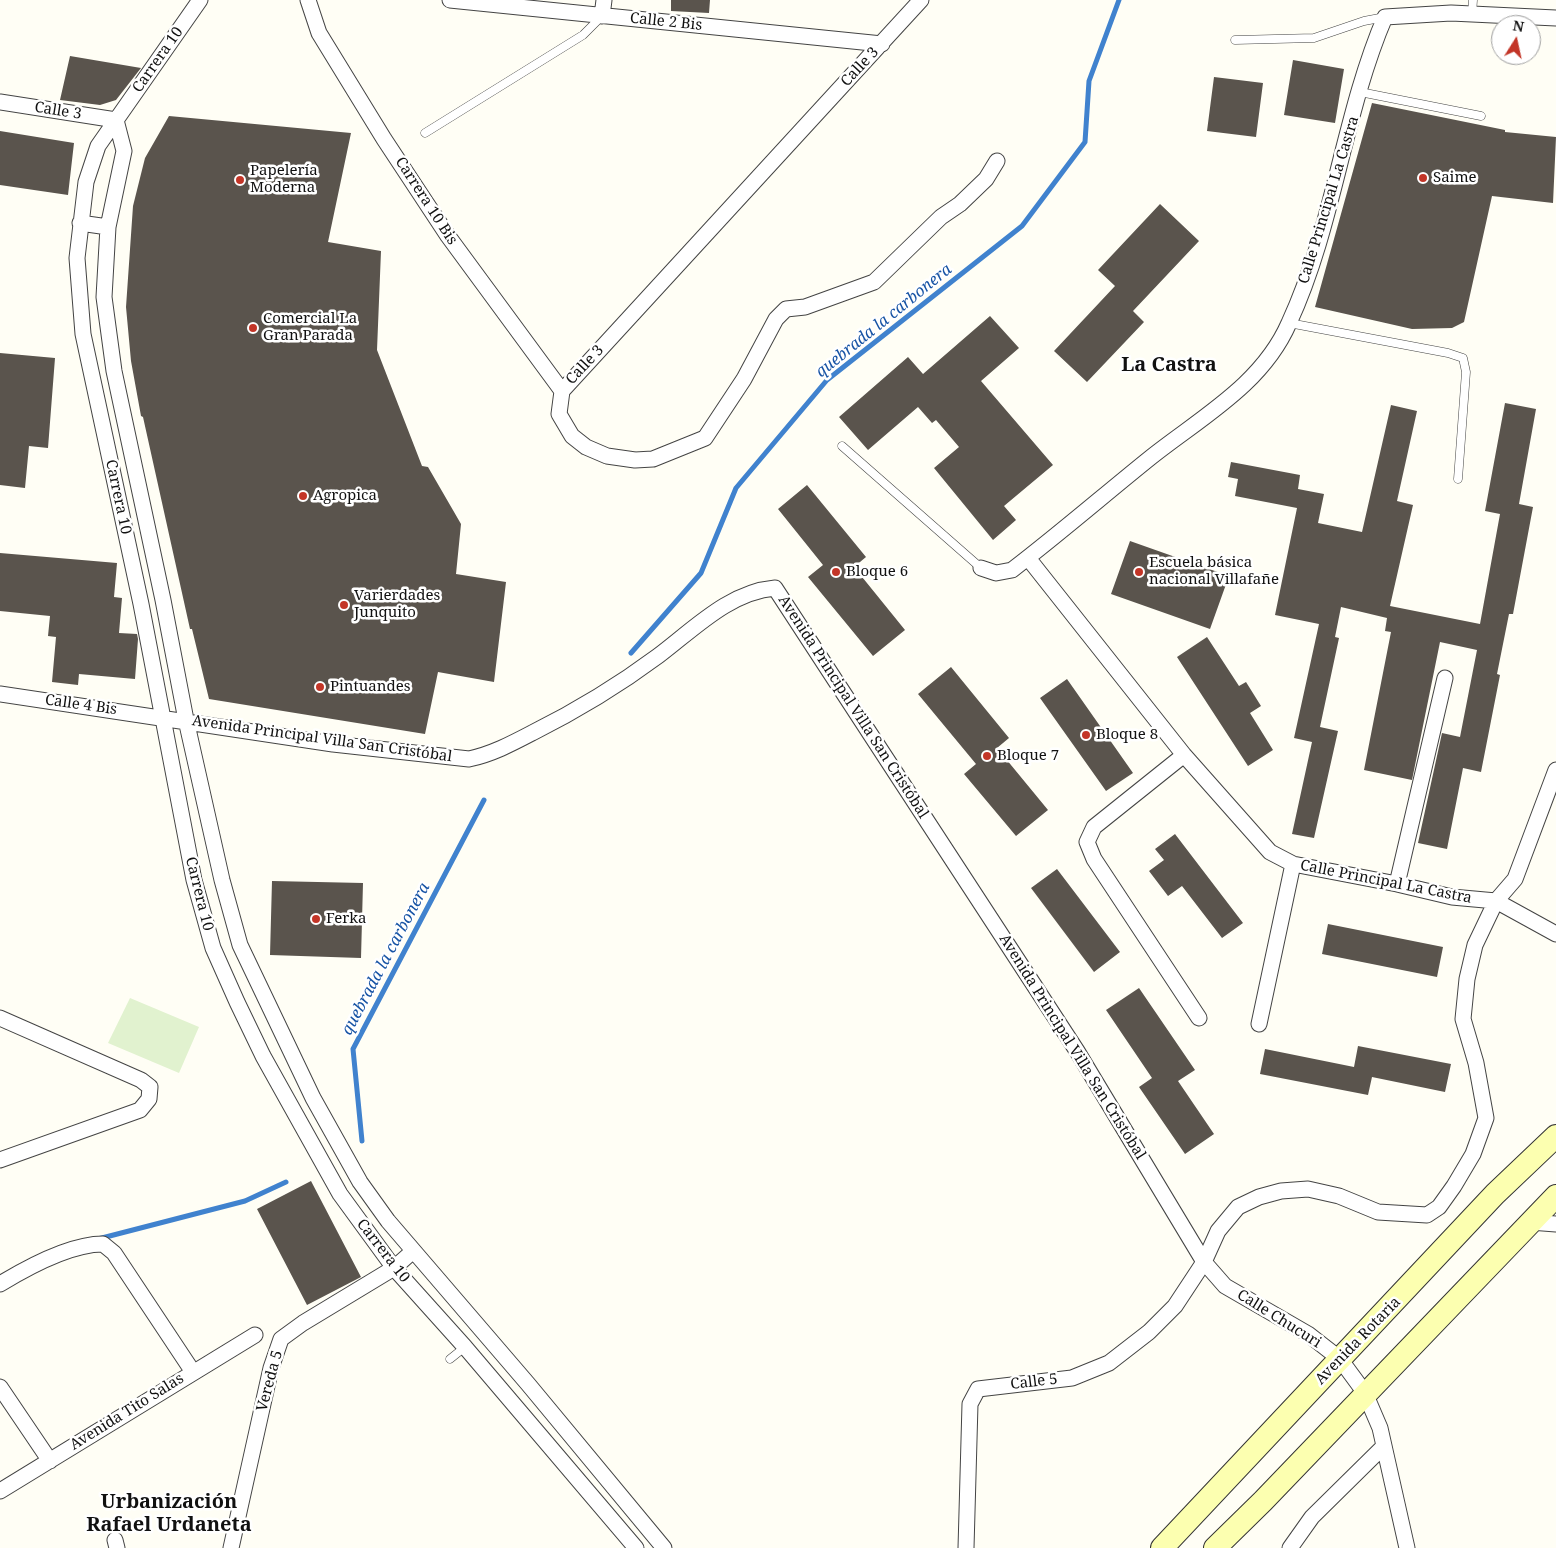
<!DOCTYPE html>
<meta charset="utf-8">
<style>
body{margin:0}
#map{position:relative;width:1556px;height:1548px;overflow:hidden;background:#fffef5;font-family:"Noto Serif",serif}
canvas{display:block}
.north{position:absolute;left:1491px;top:15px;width:50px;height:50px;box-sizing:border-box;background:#fff;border:1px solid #a0a0a0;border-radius:50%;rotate:10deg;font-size:14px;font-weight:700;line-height:20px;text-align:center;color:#111}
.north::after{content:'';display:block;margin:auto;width:18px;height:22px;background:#c33527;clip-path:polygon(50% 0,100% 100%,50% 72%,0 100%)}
</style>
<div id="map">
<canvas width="1556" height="1548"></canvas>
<div class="north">N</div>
</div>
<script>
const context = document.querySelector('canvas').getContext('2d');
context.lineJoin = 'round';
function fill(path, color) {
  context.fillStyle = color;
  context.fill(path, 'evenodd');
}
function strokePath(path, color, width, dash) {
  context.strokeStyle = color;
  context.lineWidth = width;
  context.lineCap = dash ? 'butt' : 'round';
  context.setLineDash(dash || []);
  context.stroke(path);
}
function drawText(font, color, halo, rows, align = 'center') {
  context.font = font + ' "Noto Serif",serif';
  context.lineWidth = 5;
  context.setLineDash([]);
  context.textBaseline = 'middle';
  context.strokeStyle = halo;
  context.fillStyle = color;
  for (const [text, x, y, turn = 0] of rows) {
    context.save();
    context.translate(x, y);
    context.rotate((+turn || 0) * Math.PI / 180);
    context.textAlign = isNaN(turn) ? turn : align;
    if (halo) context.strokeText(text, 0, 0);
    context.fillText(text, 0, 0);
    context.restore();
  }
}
fill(new Path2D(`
 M130,998L199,1027L179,1073L108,1043Z`), '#e1f2cf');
strokePath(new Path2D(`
 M631,653L701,573L736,488L827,380L1022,226L1085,142L1089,81L1119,0
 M362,1141L353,1049L484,800
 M98,1239L245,1201L286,1182`), '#4082ce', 5);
fill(new Path2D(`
 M671,0H710L709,13L671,11Z
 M70,56L141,68L116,100L100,105L60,100Z
 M1293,60L1344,69L1335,123L1284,115Z
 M1214,77L1263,83L1256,137L1207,131Z
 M1372,103L1505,130V132L1556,137L1553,203L1492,196L1464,322L1452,328L1412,329L1315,307Z
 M169,116L351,133L328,242L381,251L377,350L422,466L428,467L461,524L456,574L506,582L494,682L438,672L425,734L209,699L192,629H190L143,417L141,416L131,361L126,307L133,206L145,158Z
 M0,131L74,143L68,195L0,185Z
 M1160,204L1199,241L1133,311L1144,322L1087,382L1054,351L1115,286L1098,270Z
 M990,316L1019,348L981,381L1053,465L1004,506L1016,520L993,540L934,468L959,447L936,420L932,423L918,407L868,450L839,417L908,357L923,374Z
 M0,353L55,358L48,448L29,446L25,488L0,485Z
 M1505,403L1536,409L1519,504L1533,507L1513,614H1509L1497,674L1500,675L1481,772L1463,768L1447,849L1418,843L1442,733L1460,737L1477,650L1440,642L1412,780L1364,770L1391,632L1385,631L1387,618L1341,607L1335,637L1339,638L1320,727L1338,731L1314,838L1292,834L1312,742L1294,738L1319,624L1275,615L1297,508L1235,496L1238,479L1228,477L1231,462L1300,475L1298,489L1324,494L1318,523L1362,532L1391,405L1417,411L1397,501L1413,505L1390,606L1480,624L1500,514L1485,511Z
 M807,485L866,557L854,567L905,630L873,656L808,577L823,565L778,509Z
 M1130,541L1229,576L1210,629L1111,594Z
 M0,553L117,563L114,597L122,598L119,633L137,634L138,639L135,679L79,674L78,685L52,682L56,637L48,636L50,616L0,611Z
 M1207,637L1239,686L1246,682L1261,706L1250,713L1273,750L1248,766L1177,657Z
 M951,667L1009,738L997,748L1048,810L1016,836L964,774L976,764L918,694Z
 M1067,679L1133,773L1106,791L1040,698Z
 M1175,834L1243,923L1222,938L1182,886L1168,896L1149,871L1164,860L1155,849Z
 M1057,869L1120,952L1094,972L1031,888Z
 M272,881L363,883L361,958L270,955Z
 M1328,924L1443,947L1437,977L1322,954Z
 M1139,988L1195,1070L1178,1081L1214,1134L1185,1154L1139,1087L1152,1078L1106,1010Z
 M1358,1046L1451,1064L1445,1092L1372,1077L1368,1095L1260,1074L1265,1049L1354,1067Z
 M311,1181L361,1277L307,1305L257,1209Z`), '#5a544d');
const lane = new Path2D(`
 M1472,14L1473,0
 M1235,40L1314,38L1364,21L1385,17
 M1360,92L1481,116
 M425,133L583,35L602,16
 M1289,323L1448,353L1463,358L1466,372L1458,479
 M842,446L981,568
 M450,1359L465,1347`);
const street = new Path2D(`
 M200,0L98,146L86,182L77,258L83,334L141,604L194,880L213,948L237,1002L263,1056L340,1194L394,1268L465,1347L636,1548
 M308,0L319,33L384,139L448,236L562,391
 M450,0L882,44
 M921,0L562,391L559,414L572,436L586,447L607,456L635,460L653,459L705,438L744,379L776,319L786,309L805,307L874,282L941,217L960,204L986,179L997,161
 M602,16L604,0
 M0,102L116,120
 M116,120L124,151L108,227L104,297L114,371L163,600L186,720L222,880L240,945L313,1098L360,1182L388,1221L528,1384L664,1548
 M80,223L108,227
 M1028,558L1184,755L1270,852L1293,864L1397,884L1452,897L1496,901L1556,934
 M981,568L996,573L1012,570C1059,534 1104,495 1150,458C1200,418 1262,385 1289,323C1334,226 1343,115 1385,17L1451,13L1556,18
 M0,694L333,744L469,759C492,754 511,744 532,733C576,711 619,685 658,656C694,629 729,592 775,588L1077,1051L1204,1262L1225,1286L1308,1334L1340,1359L1365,1393L1380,1428L1407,1548
 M1184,755L1094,827L1087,842L1094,859L1199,1018
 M1397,884L1445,678
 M0,1018L141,1080L150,1087L149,1099L140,1110L0,1160
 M1259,1024L1293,864
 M1530,1222L1556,1224
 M0,1284C28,1267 70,1244 103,1244L114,1253L193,1372
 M0,1387L50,1461
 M0,1491L255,1335
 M115,1540L117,1548
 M231,1548L271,1368L281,1339L303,1323L394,1268L412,1252
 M966,1548L970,1404L978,1389L1072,1378L1109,1363L1149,1332L1175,1306L1204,1262L1218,1231L1238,1207L1259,1197L1281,1191L1308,1189L1339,1196L1378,1212L1427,1215L1439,1207L1454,1186L1473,1154L1486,1118L1476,1063L1463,1019L1467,979L1475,945L1496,901L1515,879L1556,770
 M1290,1548L1312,1517L1383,1447`);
const secondary = new Path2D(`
 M1162,1548L1495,1194L1556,1136
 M1215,1548L1263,1501L1556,1196`);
strokePath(lane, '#444', 9);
strokePath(street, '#444', 17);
strokePath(secondary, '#333', 24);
strokePath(lane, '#fff', 8);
strokePath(street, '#fff', 15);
strokePath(secondary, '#fcffb0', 22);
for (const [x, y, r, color] of [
 [1423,178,5,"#c33527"],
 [240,180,5,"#c33527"],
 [253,328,5,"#c33527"],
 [303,496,5,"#c33527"],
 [836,572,5,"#c33527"],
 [1139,572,5,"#c33527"],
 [344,605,5,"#c33527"],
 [320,687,5,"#c33527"],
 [1086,735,5,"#c33527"],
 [987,756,5,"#c33527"],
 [316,919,5,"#c33527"]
]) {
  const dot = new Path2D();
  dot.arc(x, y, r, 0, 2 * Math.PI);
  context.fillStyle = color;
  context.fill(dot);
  strokePath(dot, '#fff', 2);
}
drawText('15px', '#111', '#fff', [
 ["Calle 2 Bis",666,22,6],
 ["Carrera 10",158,60,-55],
 ["Calle 3",860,67,-47],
 ["Calle 3",58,111,9],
 ["Calle Principal La Castra",1329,200,-73],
 ["Carrera 10 Bis",426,201,57],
 ["Calle 3",585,365,-47],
 ["Carrera 10",118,497,78],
 ["Calle 4 Bis",81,705,8],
 ["Avenida Principal Villa San Cristóbal",853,707,57],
 ["Avenida Principal Villa San Cristóbal",322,739,8],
 ["Calle Principal La Castra",1386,882,11],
 ["Carrera 10",199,894,76],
 ["Avenida Principal Villa San Cristóbal",1072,1047,58],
 ["Carrera 10",383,1251,52],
 ["Calle Chucuri",1279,1319,32],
 ["Avenida Rotaria",1358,1341,-46],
 ["Vereda 5",270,1381,-75],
 ["Calle 5",1034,1382,-7],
 ["Avenida Tito Salas",127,1412,-32]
]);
drawText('15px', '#111', '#fff', [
 ["Papelería",250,171],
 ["Moderna",250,188],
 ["Saime",1433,178],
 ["Comercial La",263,319],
 ["Gran Parada",263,336],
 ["Agropica",313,496],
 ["Escuela básica",1149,563],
 ["nacional Villafañe",1149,580],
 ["Bloque 6",846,572],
 ["Varierdades",354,596],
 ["Junquito",354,613],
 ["Pintuandes",330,687],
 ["Bloque 8",1096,735],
 ["Bloque 7",997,756],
 ["Ferka",326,919]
], 'left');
drawText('italic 16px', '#1854a5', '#fff', [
 ["quebrada la carbonera",884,321,-39],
 ["quebrada la carbonera",386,959,-62]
]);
drawText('bold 20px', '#111', '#fff', [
 ["La Castra",1169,365],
 ["Urbanización",169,1502],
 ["Rafael Urdaneta",169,1525]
]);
</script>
